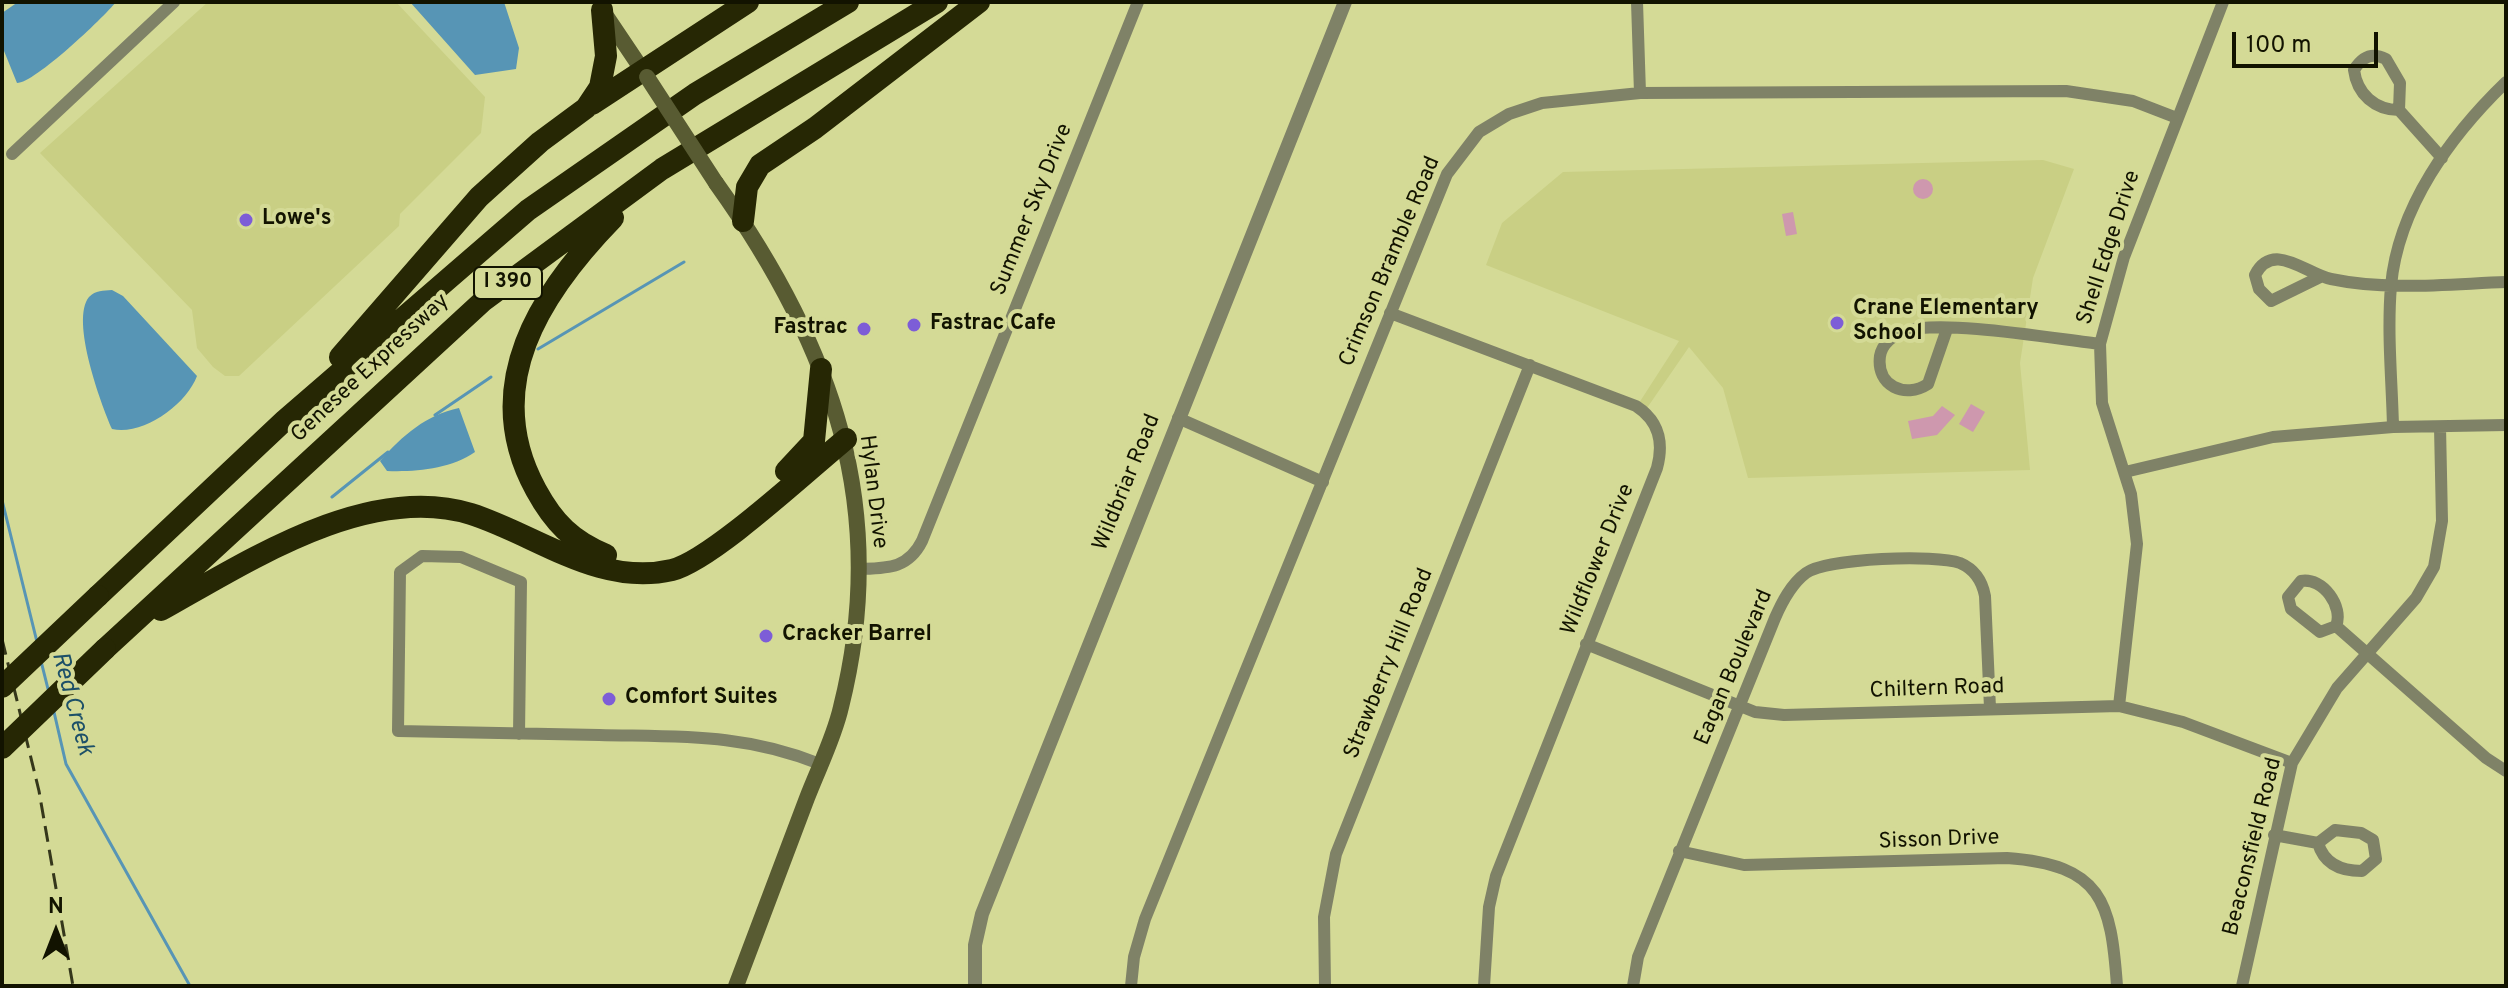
<!DOCTYPE html>
<style>
body{margin:0}
#map{position:relative;width:2508px;height:988px;overflow:hidden;background:#d4da96;font-family:Overpass,sans-serif}
canvas{display:block}
.frame{position:absolute;inset:0;border:4px solid #121300;pointer-events:none}
.north{position:absolute;left:16px;top:892px;width:80px;height:80px;-webkit-text-stroke:6px #d4da96;paint-order:stroke;rotate:0deg;font-size:22px;font-weight:700;line-height:32px;text-align:center;color:#121300}
.north::after{content:'';display:block;margin:auto;width:28px;height:36px;background:#121300;clip-path:polygon(50% 0,100% 100%,50% 72%,0 100%)}
.scale{position:absolute;left:2232px;top:32px;width:146px;height:36px;box-sizing:border-box;border:4px solid #121300;border-top:0;padding-left:10px;font-size:24px;line-height:28px;white-space:nowrap;color:#121300;-webkit-text-stroke:6px #d4da96;paint-order:stroke}
</style>
<div id="map">
<canvas width="2508" height="988"></canvas>
<div class="frame"></div>
<div class="north">N</div>
<div class="scale">100 m</div>
</div>
<script>
const context = document.querySelector('canvas').getContext('2d');
context.lineJoin = 'round';
function fill(path, color) {
  context.fillStyle = color;
  context.fill(path, 'evenodd');
}
function strokePath(path, color, width, dash) {
  context.strokeStyle = color;
  context.lineWidth = width;
  context.lineCap = dash ? 'butt' : 'round';
  context.setLineDash(dash || []);
  context.stroke(path);
}
function drawText(font, color, halo, rows, align = 'center') {
  context.font = font + ' Overpass,sans-serif';
  context.lineWidth = 8;
  context.setLineDash([]);
  context.textBaseline = 'middle';
  context.strokeStyle = halo;
  context.fillStyle = color;
  for (const [text, x, y, turn = 0] of rows) {
    context.save();
    context.translate(x, y);
    context.rotate((+turn || 0) * Math.PI / 180);
    context.textAlign = isNaN(turn) ? turn : align;
    if (halo) context.strokeText(text, 0, 0);
    context.fillText(text, 0, 0);
    context.restore();
  }
}
fill(new Path2D(`
 M208,2H396L485,97L481,133L400,214L399,226L239,376H225L213,367L197,348L192,310L40,153Z
 M2043,160L2074,169L2033,278L2020,363L2030,470L1748,478L1723,388L1689,347L1647,408L1639,403L1679,341L1486,265L1502,223L1563,172Z`), '#c9cf84');
fill(new Path2D(`
 M1913 189a10 10 0 1 1 20 0a10 10 0 1 1-20 0Z
 M1793,212L1797,234L1786,236L1782,214Z
 M1971,404L1985,412L1973,432L1959,424Z
 M1942,406L1955,415L1937,435L1912,439L1908,421L1933,416Z`), '#ce98ae');
fill(new Path2D(`
 M18,2H116C103,18 35,83 17,83L2,46V13Z
 M410,2H504L519,48L516,69L475,75Z
 M112,290L123,296L197,376C186,405 143,436 112,429C101,404 70,320 89,297C96,290 103,291 112,290Z
 M459,408L475,452C450,469 417,472 387,471L380,461C403,435 426,415 459,408Z`), '#5795b5');
strokePath(new Path2D(`
 M538,349L684,262
 M435,415L491,377
 M332,497L388,452
 M2,500L37,642
 M41,661L48,689
 M54,712L66,764L190,986`), '#5795b5', 3);
strokePath(new Path2D(`
 M1637,2L1640,93
 M2399,110C2375,110 2357,94 2354,70C2362,57 2372,52 2386,59L2400,83L2399,110L2442,158
 M12,154L174,2
 M2320,277L2271,301L2259,289L2255,275C2273,240 2306,274 2331,279C2388,291 2449,284 2506,282
 M1390,313L1636,406C1659,421 1664,442 1657,468L1496,876L1489,907L1484,986
 M1947,329L1928,384C1905,399 1876,386 1880,356C1882,344 1893,335 1905,331C1943,319 2056,339 2100,344
 M1178,418L1323,482
 M2393,427C2392,381 2387,333 2391,286C2398,207 2451,135 2506,82
 M2125,472L2273,437L2393,427L2506,425
 M859,569C887,568 908,569 922,541L1138,2
 M2336,626L2320,632L2291,609L2288,597L2301,581C2323,577 2344,607 2336,626L2486,758L2506,771
 M1586,644L1755,712L1784,715L2119,706L2183,722L2292,763
 M2119,706L2137,544L2131,494L2102,403L2100,344L2124,257L2223,2
 M519,734L521,582L461,557L422,556L400,572L398,731C465,732 532,734 599,735C680,737 743,733 820,764
 M2274,835L2318,843C2324,864 2341,871 2362,871L2376,859L2373,840L2361,833L2335,830L2318,843
 M1679,851L1744,865L2007,858C2102,865 2111,901 2117,986
 M1131,986L1134,957L1145,919L1447,174L1479,132L1509,114L1542,103L1640,93L2066,91L2133,101L2177,118
 M1325,986L1324,917L1336,854L1530,365
 M1633,986L1638,957L1775,618C1782,602 1791,584 1806,573C1827,558 1936,554 1960,563C1974,569 1982,580 1985,596L1990,708
 M2242,986L2292,763L2337,688L2416,598L2434,567L2442,521L2440,427`), '#7f8267', 12);
strokePath(new Path2D(`
 M975,986V945L982,914L1345,2`), '#7f8267', 14);
strokePath(new Path2D(`
 M604,13L647,77
 M716,183C832,345 891,508 841,707C834,738 818,769 807,798C783,861 760,923 736,986`), '#585b32', 16);
strokePath(new Path2D(`
 M592,104L748,2
 M743,221L747,187L760,165L815,128L979,2
 M340,357L479,197L540,142L586,108L600,87L606,56L602,10
 M786,471L814,441L821,369
 M606,555C572,541 554,523 536,490C479,386 540,293 613,218
 M98,596L285,420L528,210L695,94L848,2
 M161,610C247,562 368,482 471,514C537,535 599,587 672,570C712,560 809,469 846,439
 M105,649L483,301L662,169L937,2`), '#262704', 22);
strokePath(new Path2D(`
 M2,639L39,791L73,986`), '#35371b', 3, [16, 8]);
strokePath(new Path2D(`
 M647,77L716,183`), '#585b32', 16);
strokePath(new Path2D(`
 M2,687L98,596
 M2,748L105,649`), '#262704', 22);
for (const [x, y, r, color] of [
 [246,220,8,"#7d5dd7"],
 [1837,323,8,"#7d5dd7"],
 [914,325,8,"#7d5dd7"],
 [864,329,8,"#7d5dd7"],
 [766,636,8,"#7d5dd7"],
 [609,699,8,"#7d5dd7"]
]) {
  const dot = new Path2D();
  dot.arc(x, y, r, 0, 2 * Math.PI);
  context.fillStyle = color;
  context.fill(dot);
  strokePath(dot, '#d4da96', 3);
}
for (const [x, y, w] of [
 [508,283,68]
]) {
  const box = new Path2D();
  box.roundRect(x - w / 2, y - 16, w, 32, 6);
  context.fillStyle = '#d4da96';
  context.fill(box);
  strokePath(box, '#121300', 2);
}
drawText('bold 20px', '#121300', null, [
 ["I 390",508,283]
]);
drawText('22px', '#121300', '#d4da96', [
 ["Summer Sky Drive",1033,210,-68],
 ["Shell Edge Drive",2110,248,-72],
 ["Crimson Bramble Road",1391,262,-67],
 ["Genesee Expressway",371,369,-43],
 ["Wildbriar Road",1128,483,-68],
 ["Hylan Drive",872,492,83],
 ["Wildflower Drive",1599,560,-68],
 ["Strawberry Hill Road",1390,664,-68],
 ["Eagan Boulevard",1735,668,-67],
 ["Chiltern Road",1937,690,-2],
 ["Sisson Drive",1939,841,-2],
 ["Beaconsfield Road",2254,847,-76]
]);
drawText('bold 22px', '#121300', '#d4da96', [
 ["Lowe's",262,220],
 ["Crane Elementary",1853,310],
 ["School",1853,335],
 ["Fastrac Cafe",930,325],
 ["Fastrac",848,329,"right"],
 ["Cracker Barrel",782,636],
 ["Comfort Suites",625,699]
], 'left');
drawText('italic 24px', '#1d5068', '#d4da96', [
 ["Red Creek",71,704,75]
]);
</script>
